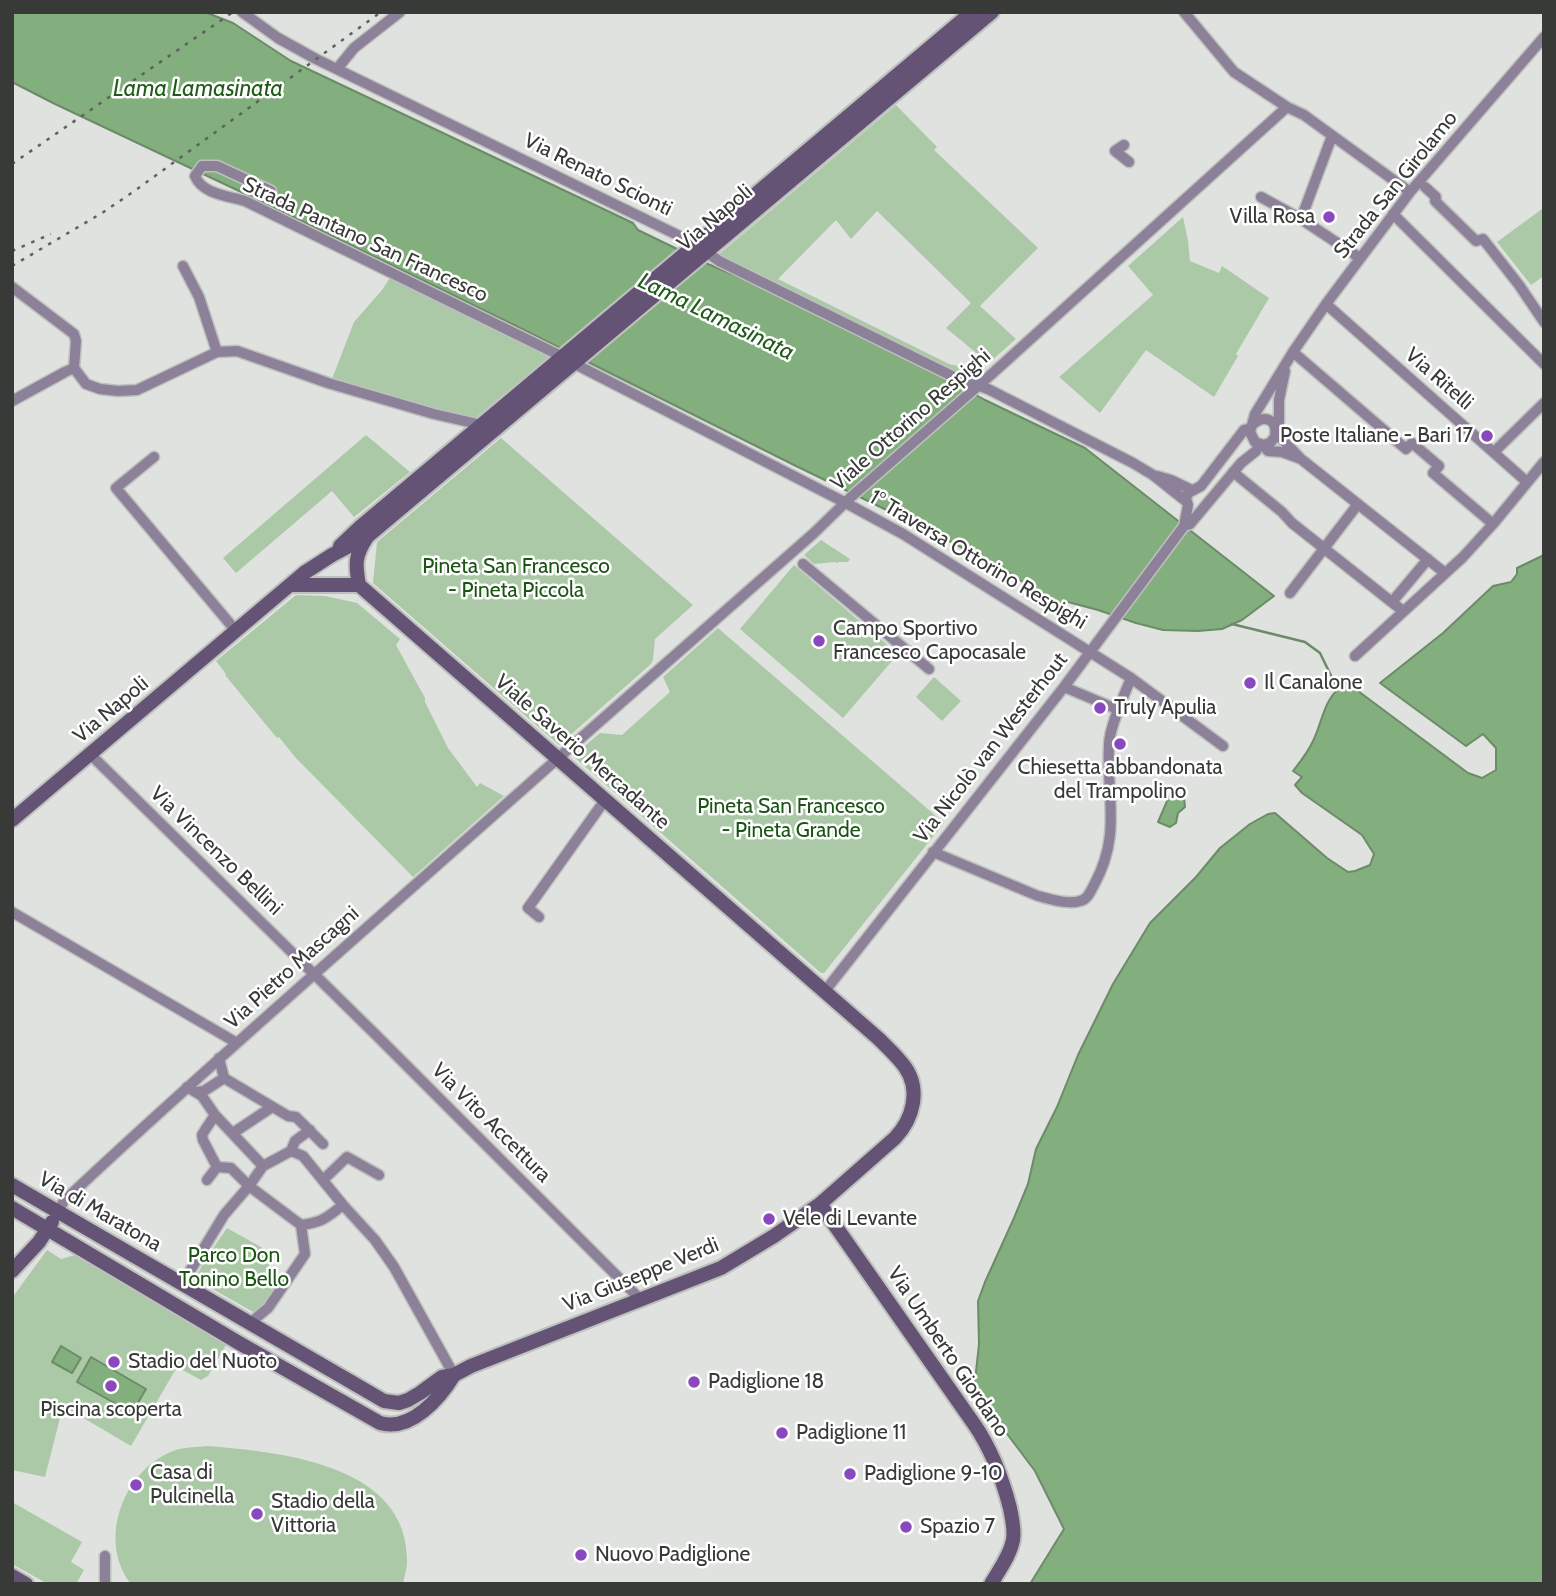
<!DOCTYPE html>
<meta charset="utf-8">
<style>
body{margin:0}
#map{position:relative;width:1556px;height:1596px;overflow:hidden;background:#dfe2df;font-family:Cabin,sans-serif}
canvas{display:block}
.frame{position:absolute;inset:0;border:14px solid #383a38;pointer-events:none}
</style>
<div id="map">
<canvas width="1556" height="1596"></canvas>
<div class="frame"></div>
</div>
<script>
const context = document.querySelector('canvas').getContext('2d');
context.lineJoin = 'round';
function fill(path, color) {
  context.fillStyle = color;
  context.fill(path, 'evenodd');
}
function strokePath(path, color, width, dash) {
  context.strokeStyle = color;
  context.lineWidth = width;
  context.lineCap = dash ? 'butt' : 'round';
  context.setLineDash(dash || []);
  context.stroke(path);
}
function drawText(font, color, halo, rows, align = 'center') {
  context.font = font + ' Cabin,sans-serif';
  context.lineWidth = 5;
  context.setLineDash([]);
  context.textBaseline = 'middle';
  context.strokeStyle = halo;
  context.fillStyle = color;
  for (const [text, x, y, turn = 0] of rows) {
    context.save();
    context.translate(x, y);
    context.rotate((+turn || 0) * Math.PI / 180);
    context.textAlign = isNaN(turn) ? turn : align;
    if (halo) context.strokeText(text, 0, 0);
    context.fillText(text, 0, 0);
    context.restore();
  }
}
fill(new Path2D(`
 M896,105L937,147L934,150L1038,248L980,306L1016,339L982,369L984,371L974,379L965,378L727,261L718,255ZM877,211L971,303L946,328L986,361C974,366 962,368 949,364L778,279L836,220L851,239Z
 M1542,209L1544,212V276L1531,285L1497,242Z
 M1183,217L1188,241L1190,261L1219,273L1222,266L1269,298L1236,354L1238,356L1214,397L1146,350L1100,413L1059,377L1153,295L1128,266Z
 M391,276L552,354L474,419L437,411L332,379L354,322L382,290Z
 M366,435L410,472L354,517L332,491L236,573L223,558Z
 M501,438L693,605L655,639L653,660L651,664L559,745L373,583L377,542Z
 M821,540L850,559L848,562H839L837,563L835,562L814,564L804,555Z
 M794,565L898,654L843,718L740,629Z
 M296,595L325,596L357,603L400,639L396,645L425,698V702L448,748L477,787L480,783L504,796L413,877L295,757L279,737L277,738L225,675L226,674L216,661Z
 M718,628L944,823L824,973H821L573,756L600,733L622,735L670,692L663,677Z
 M934,677L961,701L942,721L916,697Z
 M227,1228L275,1255L262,1277L278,1286L255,1313L195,1279L205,1260Z
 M47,1250L61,1259L75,1255L223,1340L226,1345L208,1376L201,1380L177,1367L131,1446L63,1406L45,1477L12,1470V1298Z
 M208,1446C280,1452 409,1464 407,1562C407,1569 404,1577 403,1584H131C96,1539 125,1467 176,1450C186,1447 198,1447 208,1446Z
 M12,1502L82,1542L71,1562L84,1570L76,1584H48L12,1564Z`), '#abc9a7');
const water = new Path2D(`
 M12,12H205L233,23L291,61L633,223L638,230L708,264L758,285L942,376L985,400L1085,448L1274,596L1242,620L1222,629L1198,631L1163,630L1136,623L1098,610L1068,602L1060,609L1013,575L940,536L794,465L514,325L275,208L55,104L12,82Z
 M1544,555V1584H1030L1064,1529L1035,1471L974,1390L979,1344L978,1301L985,1282L1014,1218L1028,1184L1036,1149L1057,1107L1078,1055L1113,984L1150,923L1196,877L1220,848L1250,824L1268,814L1275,813L1327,858L1348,872L1355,871L1370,865L1374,854L1362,835L1302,793L1295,785L1302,777L1293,771C1301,761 1309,751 1314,739C1324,716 1324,698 1346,682L1468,773L1482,778L1496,770V748L1483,734L1466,746L1380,683L1443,633L1493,586L1511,582L1517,574V568Z
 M1171,792L1184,797L1185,807L1178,813L1176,823L1170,827L1158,822Z
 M61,1346L81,1358L72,1373L52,1362Z
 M91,1357L146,1389L132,1413L77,1382Z`);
fill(water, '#83ae7d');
strokePath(water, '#6c8b68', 2);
strokePath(new Path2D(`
 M1232,624L1305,642L1320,653L1337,688`), '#6c8b68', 2.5);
const street = new Path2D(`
 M242,12L278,38L316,59L696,244L719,261L956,378L988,389L1133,463L1153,475L1187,502
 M1184,12L1234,72L1287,107L1304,115L1410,192
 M337,69L354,48L400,12
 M1124,145L1115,151L1129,162
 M1425,187L1436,197L1435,201L1476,241L1483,239L1519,285L1544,322
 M271,191L217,166H202L195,176C202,194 228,196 245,201L563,357
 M1261,197L1301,219L1360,258
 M1393,214L1544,364
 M1301,219L1332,136
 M183,266L199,297L217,352
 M12,287L74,334L76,341L74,368L86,384L100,389L118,391L137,390L217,352L237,351L328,383L434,414L482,425
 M1326,304L1527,482
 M1293,352L1406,449L1412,443L1439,466L1433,473L1493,524
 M575,364L846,503L903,534L1131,678L1223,746
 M12,401L65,372L74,368
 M1252,425C1265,413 1278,420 1275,437L1270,443L1263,445
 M1276,430L1279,422V400L1285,371
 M1276,433L1301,459L1445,573
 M1495,451L1544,403
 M154,457L116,488L236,631
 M1301,459L1282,452L1268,451L1263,445L1255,442L1250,432L1255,414L1293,352L1326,304L1410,192L1544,37
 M1233,472L1282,512L1292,523L1403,611
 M1157,476L1171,480L1192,490
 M1184,526L1188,505L1186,499L1188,493L1201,486L1244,430L1251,428
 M803,564L929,669
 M1290,593L1358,504
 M1392,602L1428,559
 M1355,656L1463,557L1493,524L1544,462
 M1064,687L1119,710
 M90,754L375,1034L640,1299
 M933,852L1038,896C1050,899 1068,905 1080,901C1088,899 1090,892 1094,885C1122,834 1106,797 1109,744C1110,725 1124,696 1131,678
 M12,912L237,1043
 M539,917L528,908L605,800
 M825,991L1064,687L1184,526L1190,524L1241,463L1256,451L1259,444
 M219,1058L224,1078L288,1116L296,1117L323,1144
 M187,1087L202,1096L215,1115L263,1166
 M196,1092L204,1091L224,1078
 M233,1133L272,1107
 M291,1151L303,1156L343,1205L375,1240L394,1267L454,1375
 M217,1167L231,1168L249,1186L301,1225L305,1254L268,1308L250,1323
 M207,1180L217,1167L203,1140L202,1135L205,1130L215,1115
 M323,1180L347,1157L379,1175
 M58,1211L64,1201C158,1112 256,1026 354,939C507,803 660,668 814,533L851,497L994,372L1287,107
 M301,1225C323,1222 326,1218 343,1205
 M182,1284L224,1215L249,1186L263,1166L291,1151L295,1141L310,1130
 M105,1584V1556`);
const secondary = new Path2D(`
 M340,546L360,527L972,12
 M291,585H359
 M359,585C355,564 355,555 367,537
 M12,820L304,573L332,555L368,536L992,12
 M12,1185L384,1401L399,1403L408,1400L420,1393L442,1377L454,1375L471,1366L721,1268L774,1236L820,1204L895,1138C913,1119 921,1090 905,1067C898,1057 888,1048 879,1039L359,585
 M820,1204L974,1424C992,1450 1002,1477 1010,1508C1012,1519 1015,1530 1013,1540C1010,1556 999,1570 991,1584
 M12,1208L239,1343L380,1423C411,1432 440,1398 454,1375
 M12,1271L39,1242L52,1222
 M12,1576L26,1584`);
strokePath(street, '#bec0be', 13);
strokePath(secondary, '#bec0be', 18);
strokePath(street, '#8c8199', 10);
strokePath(secondary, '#645375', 14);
strokePath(new Path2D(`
 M12,164L233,12
 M12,251L51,234
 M12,266L102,213L133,192L381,12`), '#5f615f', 2.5, [3.5, 7]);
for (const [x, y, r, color] of [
 [1329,217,7,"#8948bd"],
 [1487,436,7,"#8948bd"],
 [819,641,7,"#8948bd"],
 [1250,683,7,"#8948bd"],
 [1100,708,7,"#8948bd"],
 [1120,744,7,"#8948bd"],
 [769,1219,7,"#8948bd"],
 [114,1362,7,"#8948bd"],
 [694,1382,7,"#8948bd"],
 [111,1386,7,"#8948bd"],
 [782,1433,7,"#8948bd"],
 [850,1474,7,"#8948bd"],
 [136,1485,7,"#8948bd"],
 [257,1514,7,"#8948bd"],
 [906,1527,7,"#8948bd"],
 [581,1555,7,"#8948bd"]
]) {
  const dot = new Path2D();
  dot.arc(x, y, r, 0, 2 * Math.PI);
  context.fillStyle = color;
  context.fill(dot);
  strokePath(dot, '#fff', 2.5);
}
drawText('21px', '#383a38', '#fff', [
 ["Via Renato Scionti",598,175,26],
 ["Strada San Girolamo",1396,185,-51],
 ["Via Napoli",715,218,-40],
 ["Strada Pantano San Francesco",365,240,25],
 ["Via Ritelli",1439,379,41],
 ["Viale Ottorino Respighi",911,420,-41],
 ["1° Traversa Ottorino Respighi",978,560,31],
 ["Via Napoli",111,710,-40],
 ["Via Nicolò van Westerhout",991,748,-52],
 ["Viale Saverio Mercadante",582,752,41],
 ["Via Vincenzo Bellini",216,851,44],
 ["Via Pietro Mascagni",292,968,-42],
 ["Via Vito Accettura",491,1123,45],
 ["Via di Maratona",100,1212,30],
 ["Via Giuseppe Verdi",641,1275,-22],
 ["Via Umberto Giordano",948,1352,56]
]);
drawText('21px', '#383a38', '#fff', [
 ["Villa Rosa",1315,217,"right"],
 ["Poste Italiane - Bari 17",1473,436,"right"],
 ["Campo Sportivo",833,629],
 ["Francesco Capocasale",833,653],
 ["Il Canalone",1264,683],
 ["Truly Apulia",1114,708],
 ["Chiesetta abbandonata",1120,768,"center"],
 ["del Trampolino",1120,792,"center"],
 ["Vele di Levante",783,1219],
 ["Stadio del Nuoto",128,1362],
 ["Padiglione 18",708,1382],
 ["Piscina scoperta",111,1410,"center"],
 ["Padiglione 11",796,1433],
 ["Casa di",150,1473],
 ["Pulcinella",150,1497],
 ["Padiglione 9-10",864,1474],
 ["Stadio della",271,1502],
 ["Vittoria",271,1526],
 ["Spazio 7",920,1527],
 ["Nuovo Padiglione",595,1555]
], 'left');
drawText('21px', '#1a5513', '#fff', [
 ["Pineta San Francesco",516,567],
 ["- Pineta Piccola",516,591],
 ["Pineta San Francesco",791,807],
 ["- Pineta Grande",791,831],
 ["Parco Don",234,1256],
 ["Tonino Bello",234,1280]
]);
drawText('italic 23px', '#205b1a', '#fff', [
 ["Lama Lamasinata",198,89],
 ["Lama Lamasinata",716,317,26]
]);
</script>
